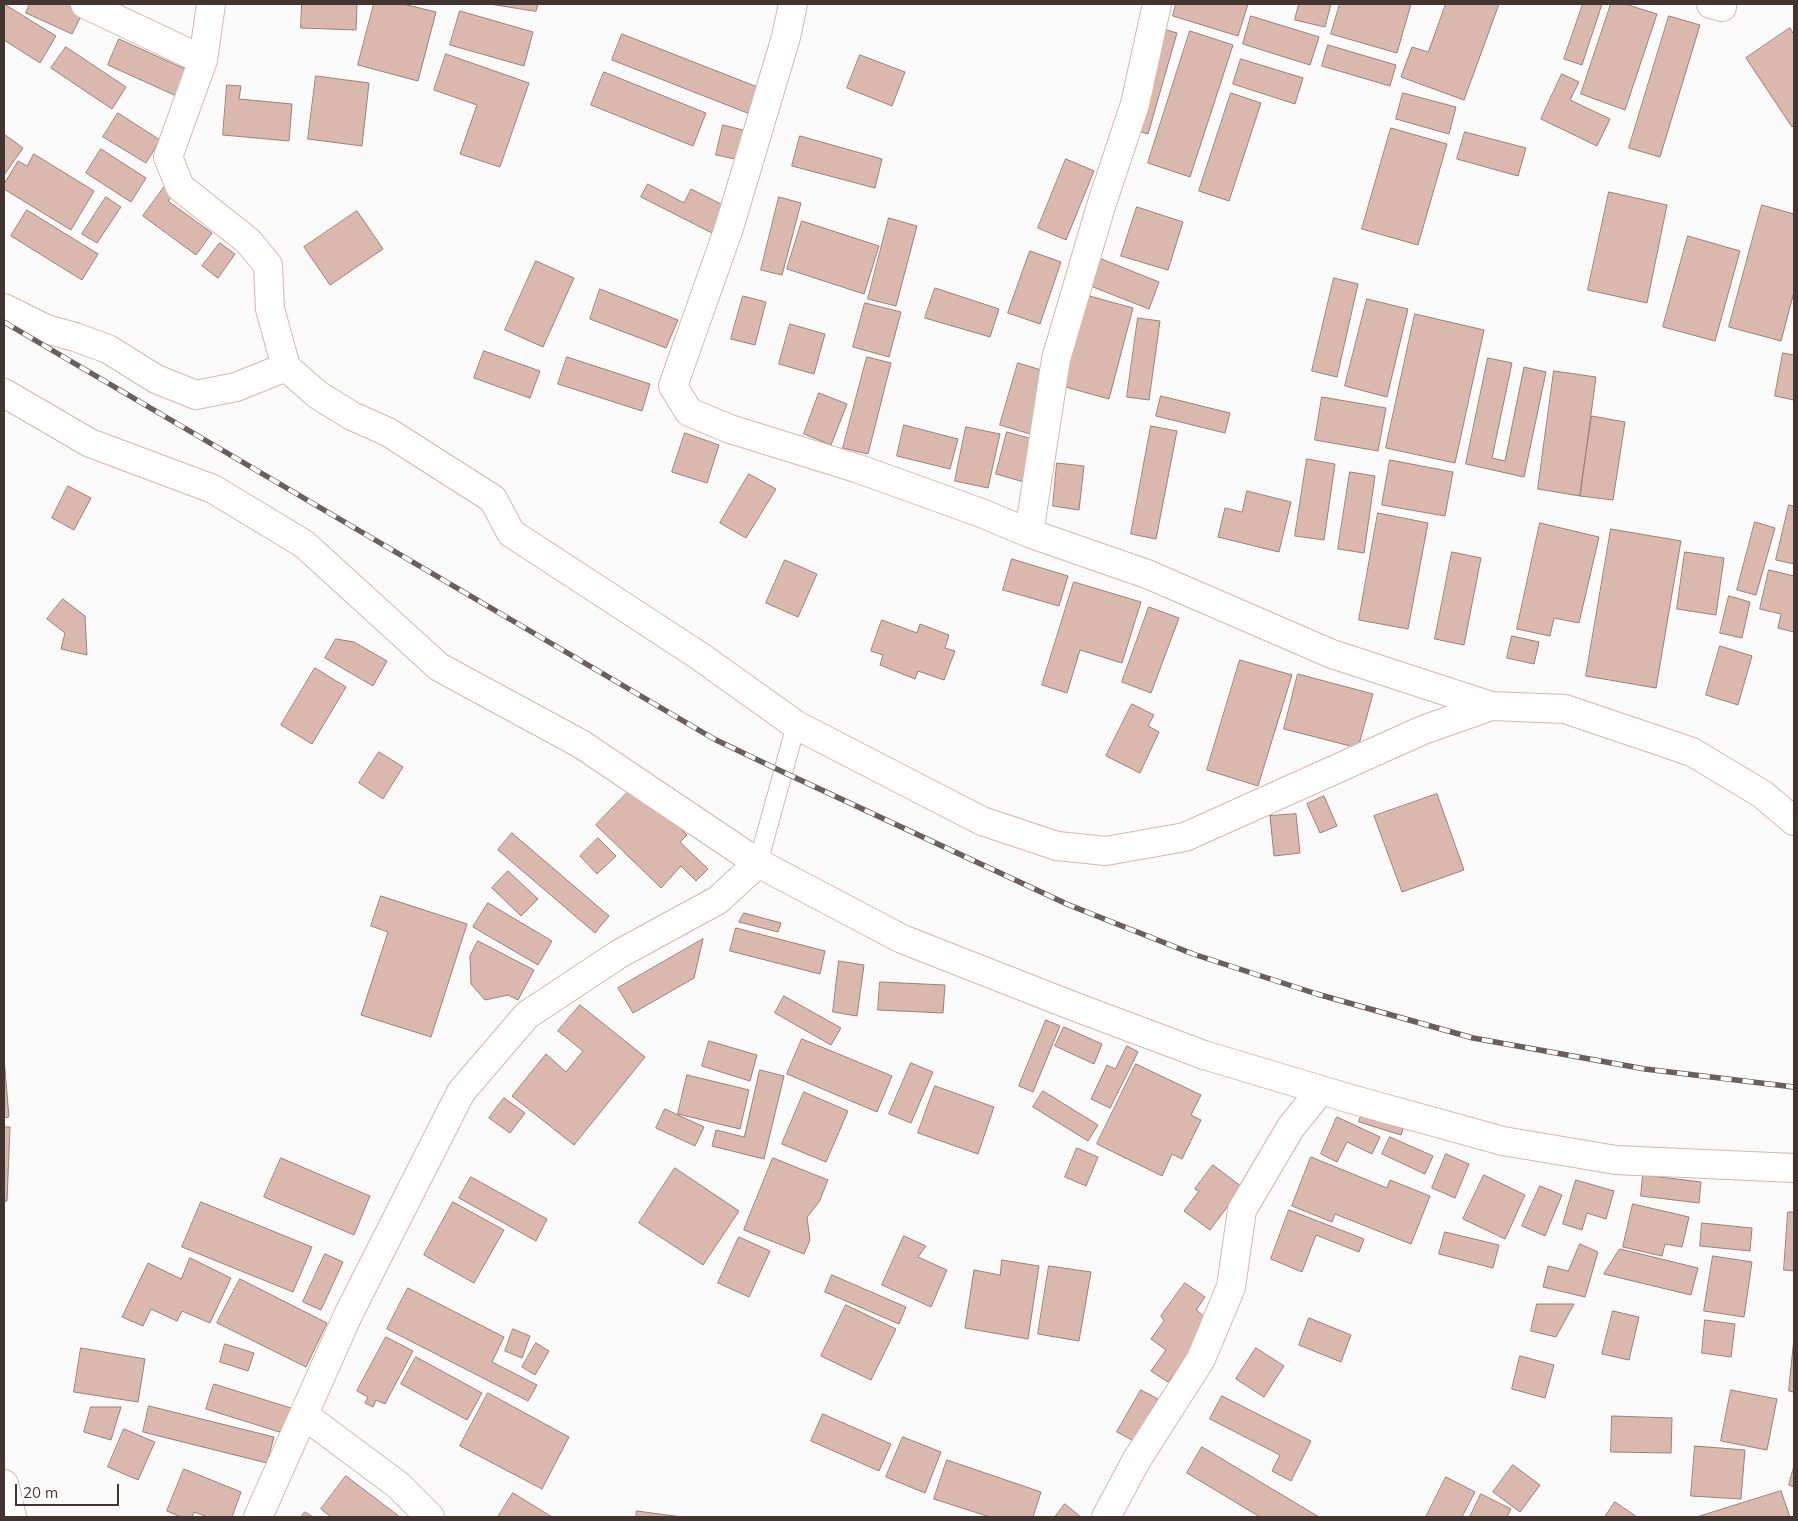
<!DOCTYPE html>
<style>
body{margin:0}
#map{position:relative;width:1798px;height:1521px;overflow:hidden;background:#fafafa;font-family:Mulish,sans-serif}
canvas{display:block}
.frame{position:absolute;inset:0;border:5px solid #423430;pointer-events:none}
.scale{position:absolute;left:15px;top:1484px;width:104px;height:22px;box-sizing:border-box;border:2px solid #423430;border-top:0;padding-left:6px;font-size:15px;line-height:18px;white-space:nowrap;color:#423430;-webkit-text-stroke:4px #fff;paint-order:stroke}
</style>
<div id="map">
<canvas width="1798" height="1521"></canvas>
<div class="frame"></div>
<div class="scale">20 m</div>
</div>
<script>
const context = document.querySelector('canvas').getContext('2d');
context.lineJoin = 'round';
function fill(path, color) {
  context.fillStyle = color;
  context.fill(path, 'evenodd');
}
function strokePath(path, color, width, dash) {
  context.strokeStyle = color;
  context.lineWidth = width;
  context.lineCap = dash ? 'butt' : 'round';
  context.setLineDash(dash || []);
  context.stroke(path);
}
const building = new Path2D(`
 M4,4L56,36L40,63L4,40Z
 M30,4H70L84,10L72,34L26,13Z
 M302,4H357L356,30L301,28Z
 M374,4H403L436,12L418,81L358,65Z
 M490,4H538L536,11Z
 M1176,4H1248L1238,36L1173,16Z
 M1299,4H1331L1325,27L1295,20Z
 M1340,4H1411L1397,53L1331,34Z
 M1446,4H1499L1464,100L1401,77L1412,47L1428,52Z
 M1583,4H1602L1582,65L1564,59Z
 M1611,4H1625L1657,14L1625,110L1581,94Z
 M460,11L533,32L524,66L450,45Z
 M1251,16L1319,37L1310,65L1243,44Z
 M1669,16L1700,25L1660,157L1629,148Z
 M1790,28L1794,35V125L1792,127L1746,58Z
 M1164,29L1177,33L1148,134L1135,130Z
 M1190,31L1233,45L1190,177L1148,163Z
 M622,34L760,88L750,114L612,60Z
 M119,39L194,73L183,99L108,65Z
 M1328,45L1396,65L1390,86L1322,66Z
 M66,47L126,87L112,109L51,68Z
 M446,54L529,83L500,167L460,154L477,105L434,90Z
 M860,55L905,72L892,106L847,88Z
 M1241,59L1303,78L1295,104L1233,84Z
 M604,72L706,113L693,146L591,105Z
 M1562,74L1579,82L1570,100L1610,119L1597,146L1541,119Z
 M316,76L369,83L362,146L308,139Z
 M227,85L241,86L239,99L292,104L289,141L223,135Z
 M1231,93L1261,103L1229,201L1199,191Z
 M1403,93L1456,107L1449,134L1396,119Z
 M118,113L160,140L146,163L103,137Z
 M723,125L751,132L745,161L716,155Z
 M1391,128L1447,144L1418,245L1362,229Z
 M1465,132L1526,148L1518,176L1457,159Z
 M4,134L23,148L4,175Z
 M800,136L882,159L875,188L792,166Z
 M101,149L146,178L131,202L86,173Z
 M34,154L94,191L71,230L4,189V184L18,161L27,166Z
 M1066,159L1094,171L1066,240L1038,228Z
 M168,182L177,189L168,201L212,233L196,255L143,216Z
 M648,184L684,203L691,189L727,207L714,234L641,197Z
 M1609,192L1667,205L1647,303L1588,290Z
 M106,197L121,207L97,243L82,234Z
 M779,197L801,203L782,275L761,270Z
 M1762,205L1794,214V292L1781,341L1729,327Z
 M1137,207L1183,222L1168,270L1121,256Z
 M27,210L98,254L82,280L11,236Z
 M357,211L383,249L330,285L304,247Z
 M889,218L917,226L896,306L868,299Z
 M802,221L879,246L864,294L787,269Z
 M1688,236L1740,251L1715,341L1663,327Z
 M220,243L235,254L218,278L202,266Z
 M1030,251L1061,262L1040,324L1008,313Z
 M1099,258L1159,282L1149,309L1088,285Z
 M536,261L574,278L543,347L505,330Z
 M1334,278L1358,284L1337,377L1312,371Z
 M935,288L999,309L990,337L925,318Z
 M600,289L678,320L666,348L590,319Z
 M1086,295L1133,308L1109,399L1062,386Z
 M743,296L766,302L755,345L731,339Z
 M1367,299L1408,309L1387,397L1345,386Z
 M865,303L901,312L889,357L853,347Z
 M1415,314L1484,330L1455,463L1386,448Z
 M1138,318L1160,321L1149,400L1127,397Z
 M790,324L825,334L814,374L779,364Z
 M484,351L540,371L530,398L474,378Z
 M1783,353L1794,355V400L1775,396Z
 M567,357L650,384L642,411L558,384Z
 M867,357L891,363L868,454L843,448Z
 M1488,358L1512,363L1492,458L1505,461L1524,367L1546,372L1524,477L1466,464Z
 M1018,363L1048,372L1030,434L1000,425Z
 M1554,371L1596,377L1580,496L1538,489Z
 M819,393L847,404L831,445L804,434Z
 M1161,396L1230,413L1225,433L1156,416Z
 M1322,397L1386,408L1378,451L1315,440Z
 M1592,416L1625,422L1613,500L1580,496Z
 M904,425L958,439L950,469L897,456Z
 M1151,426L1177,431L1156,539L1131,534Z
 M966,427L1000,434L988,488L955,481Z
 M1007,432L1036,440L1024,482L996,474Z
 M685,433L719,445L707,483L672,472Z
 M1307,459L1335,464L1324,540L1295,536Z
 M1390,460L1453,472L1445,516L1382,505Z
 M1057,463L1084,466L1079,510L1053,506Z
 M1350,472L1375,476L1364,553L1338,549Z
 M749,474L776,489L746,538L720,523Z
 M68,486L91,498L74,530L52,518Z
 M1247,491L1291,502L1279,552L1218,537L1225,508L1242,512Z
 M1789,505L1794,506V564L1776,560Z
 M1378,513L1428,523L1408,629L1359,620Z
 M1755,522L1775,528L1756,595L1737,590Z
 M1540,523L1599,537L1579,623L1554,618L1550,636L1517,629Z
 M1611,529L1681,541L1656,688L1586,676Z
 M1452,552L1481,558L1464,645L1435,639Z
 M1685,552L1724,558L1716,615L1677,609Z
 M1012,559L1068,576L1059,606L1003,590Z
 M785,560L817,574L798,617L766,603Z
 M1769,570L1794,576V632L1778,628L1781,614L1760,609Z
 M1074,582L1141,602L1122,663L1080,650L1067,693L1042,685Z
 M1729,596L1750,602L1742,638L1720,633Z
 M63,599L85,616L87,655L61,649L65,633L47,619Z
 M1149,607L1179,618L1151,693L1122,682Z
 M882,620L917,633L920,624L949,635L945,648L955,651L944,680L918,671L915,679L880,665L883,655L871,651Z
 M1512,636L1539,642L1534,664L1507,658Z
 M336,639L354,642L387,661L373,686L325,658Z
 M1720,646L1752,656L1738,705L1706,695Z
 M1240,660L1292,675L1258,786L1207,770Z
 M315,668L346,687L312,744L281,725Z
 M1298,674L1373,694L1358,748L1284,729Z
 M1132,704L1154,715L1148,726L1159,732L1140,773L1106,756Z
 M379,752L403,767L383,799L359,783Z
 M629,791L639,801L646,795L687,835L680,842L708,869L696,881L681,866L661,888L596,825Z
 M1437,794L1464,870L1402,892L1374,816Z
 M1324,796L1337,826L1320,833L1307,804Z
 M1296,814L1300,853L1274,856L1270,816Z
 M512,833L609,916L595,933L498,850Z
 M598,838L616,856L597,874L580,856Z
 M508,871L538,899L521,916L492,888Z
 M381,896L467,924L431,1037L361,1015L388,932L371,926Z
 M488,903L552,941L538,965L473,927Z
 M744,913L781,923L778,932L739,922Z
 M736,928L825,951L820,974L730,951Z
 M703,939L694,978L633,1013L618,988Z
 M478,941L534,970L518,1000L508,995L485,1000L471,984L470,956Z
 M839,961L864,965L857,1016L833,1012Z
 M880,982L945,985L943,1013L878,1010Z
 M784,996L841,1028L831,1045L775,1013Z
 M580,1005L645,1057L574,1145L512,1096L546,1054L566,1072L583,1051L558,1031Z
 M1046,1020L1060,1026L1033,1092L1019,1086Z
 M1064,1027L1102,1044L1094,1064L1055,1046Z
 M802,1039L892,1076L877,1112L787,1074Z
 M709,1041L757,1055L750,1081L702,1066Z
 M1127,1046L1138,1052L1110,1108L1091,1099L1107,1065L1115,1069Z
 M4,1058L9,1117L4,1118Z
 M911,1063L933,1072L911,1123L889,1114Z
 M1136,1064L1201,1095L1191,1115L1201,1120L1182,1159L1172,1154L1162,1176L1097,1144Z
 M760,1070L784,1076L764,1159L712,1146L716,1130L744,1137Z
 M687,1075L749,1090L740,1129L678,1114Z
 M935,1086L994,1107L978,1154L918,1133Z
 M1043,1091L1098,1125L1088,1141L1033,1107Z
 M804,1092L848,1111L826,1162L782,1144Z
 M504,1098L525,1113L510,1133L489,1118Z
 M665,1109L704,1127L695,1146L656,1128Z
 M1363,1110L1404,1125L1401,1135L1359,1122Z
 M1337,1117L1380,1137L1372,1154L1347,1142L1337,1162L1321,1154Z
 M4,1127H10L7,1201H4Z
 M1390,1137L1433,1156L1425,1174L1382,1154Z
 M1077,1148L1098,1157L1086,1186L1065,1177Z
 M1446,1154L1469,1164L1455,1198L1432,1188Z
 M1311,1157L1387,1188L1390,1180L1430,1196L1411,1244L1335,1214L1332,1222L1292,1206Z
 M281,1158L370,1196L354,1235L264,1197Z
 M773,1158L828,1180L819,1202L807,1217L810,1240L804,1254L744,1230Z
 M1213,1165L1242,1187L1210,1230L1184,1211L1199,1191L1195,1189Z
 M675,1168L739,1211L703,1265L639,1223Z
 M1484,1175L1525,1195L1505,1239L1463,1219Z
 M1643,1175L1701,1182L1699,1203L1641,1196Z
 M471,1177L547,1219L536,1241L459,1198Z
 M1576,1180L1614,1191L1606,1219L1587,1213L1582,1230L1563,1224Z
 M1540,1186L1562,1195L1545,1236L1522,1226Z
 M201,1202L312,1247L293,1292L182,1247Z
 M453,1202L504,1230L474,1283L424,1255Z
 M1633,1204L1689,1217L1682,1247L1665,1244L1662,1256L1623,1247Z
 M1289,1210L1364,1239L1359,1252L1316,1235L1302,1272L1271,1259Z
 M1788,1212H1794V1271L1784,1270Z
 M1702,1223L1752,1228L1750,1251L1700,1246Z
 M1445,1232L1499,1245L1493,1268L1439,1254Z
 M904,1236L926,1246L918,1257L947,1270L931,1307L882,1285Z
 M739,1237L770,1251L749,1297L718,1283Z
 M1580,1244L1598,1252L1585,1297L1543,1287L1548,1266L1568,1271Z
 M1620,1249L1698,1268L1691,1295L1604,1274Z
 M325,1254L343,1262L321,1310L303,1302Z
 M1713,1256L1752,1262L1744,1317L1704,1311Z
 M190,1258L231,1278L210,1323L182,1311L177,1321L151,1309L143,1326L122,1317L148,1263L181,1279Z
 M1002,1260L1039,1266L1028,1339L965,1328L974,1270L1000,1275Z
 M1049,1266L1091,1272L1079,1341L1038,1334Z
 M832,1275L906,1307L899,1324L825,1292Z
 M240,1279L327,1323L306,1367L217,1323Z
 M1185,1283L1205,1297L1196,1310L1212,1322L1168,1382L1151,1371L1166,1350L1151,1339L1164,1321L1161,1316Z
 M408,1288L504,1337L492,1362L537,1385L528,1401L387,1329Z
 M1537,1304H1574L1556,1337L1531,1331Z
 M846,1305L896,1329L871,1380L821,1356Z
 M1613,1311L1639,1317L1629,1360L1602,1354Z
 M1309,1318L1351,1335L1341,1362L1299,1345Z
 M1705,1320L1735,1324L1731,1357L1702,1353Z
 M513,1329L530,1336L522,1358L505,1351Z
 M386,1337L413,1351L385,1404L376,1400L373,1407L365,1403L368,1397L357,1391Z
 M1794,1338V1392L1789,1391Z
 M536,1343L549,1351L535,1375L522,1367Z
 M225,1344L254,1353L248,1371L220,1362Z
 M81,1348L145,1359L138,1402L74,1392Z
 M1256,1348L1284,1366L1264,1397L1236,1379Z
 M1520,1356L1554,1365L1545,1398L1512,1389Z
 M416,1357L482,1393L467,1420L401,1384Z
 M214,1384L294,1409L286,1434L206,1409Z
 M1141,1390L1158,1399L1134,1441L1117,1432Z
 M1731,1390L1777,1399L1767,1450L1721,1441Z
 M488,1393L569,1437L542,1489L460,1446Z
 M1222,1396L1311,1441L1291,1481L1272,1471L1280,1455L1210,1419Z
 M149,1406L274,1437L267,1463L143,1432Z
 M91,1407H121L111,1440L84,1432Z
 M823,1414L891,1444L879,1471L811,1441Z
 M1612,1416L1672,1418L1671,1453L1611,1452Z
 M124,1429L155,1442L138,1480L108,1467Z
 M903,1437L941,1452L925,1493L886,1477Z
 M1695,1446L1745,1450L1741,1499L1691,1496Z
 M1202,1447L1319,1517H1260L1187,1473Z
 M947,1460L1041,1492L1033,1517H990L934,1499Z
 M1513,1465L1540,1485L1520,1512L1493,1492Z
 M1794,1466V1487L1789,1485Z
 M184,1469L241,1492L232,1517H208L194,1512L192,1517H181L167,1511Z
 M346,1476L400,1517H331L321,1509Z
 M1446,1477L1475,1492L1462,1517H1426Z
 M1781,1491L1790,1517H1697Z
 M513,1493L552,1517H498Z
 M1481,1494L1511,1509L1507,1517H1470Z
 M1615,1502L1637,1517H1605Z
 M1065,1504L1081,1517H1055Z
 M637,1511L682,1517H636Z
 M305,1512L313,1517H301Z`);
fill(building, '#dab8ad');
strokePath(building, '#9e7f75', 1);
const lane = new Path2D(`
 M758,863L796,725`);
const street = new Path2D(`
 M85,4L203,60
 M211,4L203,60L168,157L180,187L248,241L268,265L270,309L286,367
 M793,4L786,37L729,228L673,386L689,412L730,429L859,469L984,514L1029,533L1147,574L1332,654L1491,706L1565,709L1692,752L1762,794L1794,821
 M1711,4L1722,7
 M4,308L46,329L75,337L108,349L156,379L196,395L236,387L286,367L318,395L352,416L388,432L493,499L511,533L698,655L796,725L982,821L1057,846L1106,851L1185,837L1423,730L1491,706
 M4,393L90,443L213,489L304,544L439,667L581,744L758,863L902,939L1073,1006L1204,1055L1351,1099L1503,1141L1616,1160L1794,1168
 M1029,533L1056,359L1101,206L1135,104L1157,4
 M304,1415L398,1485L430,1517
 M4,1484L12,1517
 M258,1517L349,1313L461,1092L527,1015L619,954L718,900L758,863
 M1106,1517L1136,1461L1201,1359L1231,1287L1242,1210L1291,1127L1321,1090`);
strokePath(lane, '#d8b6ab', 20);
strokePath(street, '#d8b6ab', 30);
strokePath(lane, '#fff', 18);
strokePath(street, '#fff', 28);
const rail = new Path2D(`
 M4,322L714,739L783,772L1069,905L1193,954L1317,994L1473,1038L1645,1069L1794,1087`);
strokePath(rail, '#6a5f5c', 5.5);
strokePath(rail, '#fff', 4, [11]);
</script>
